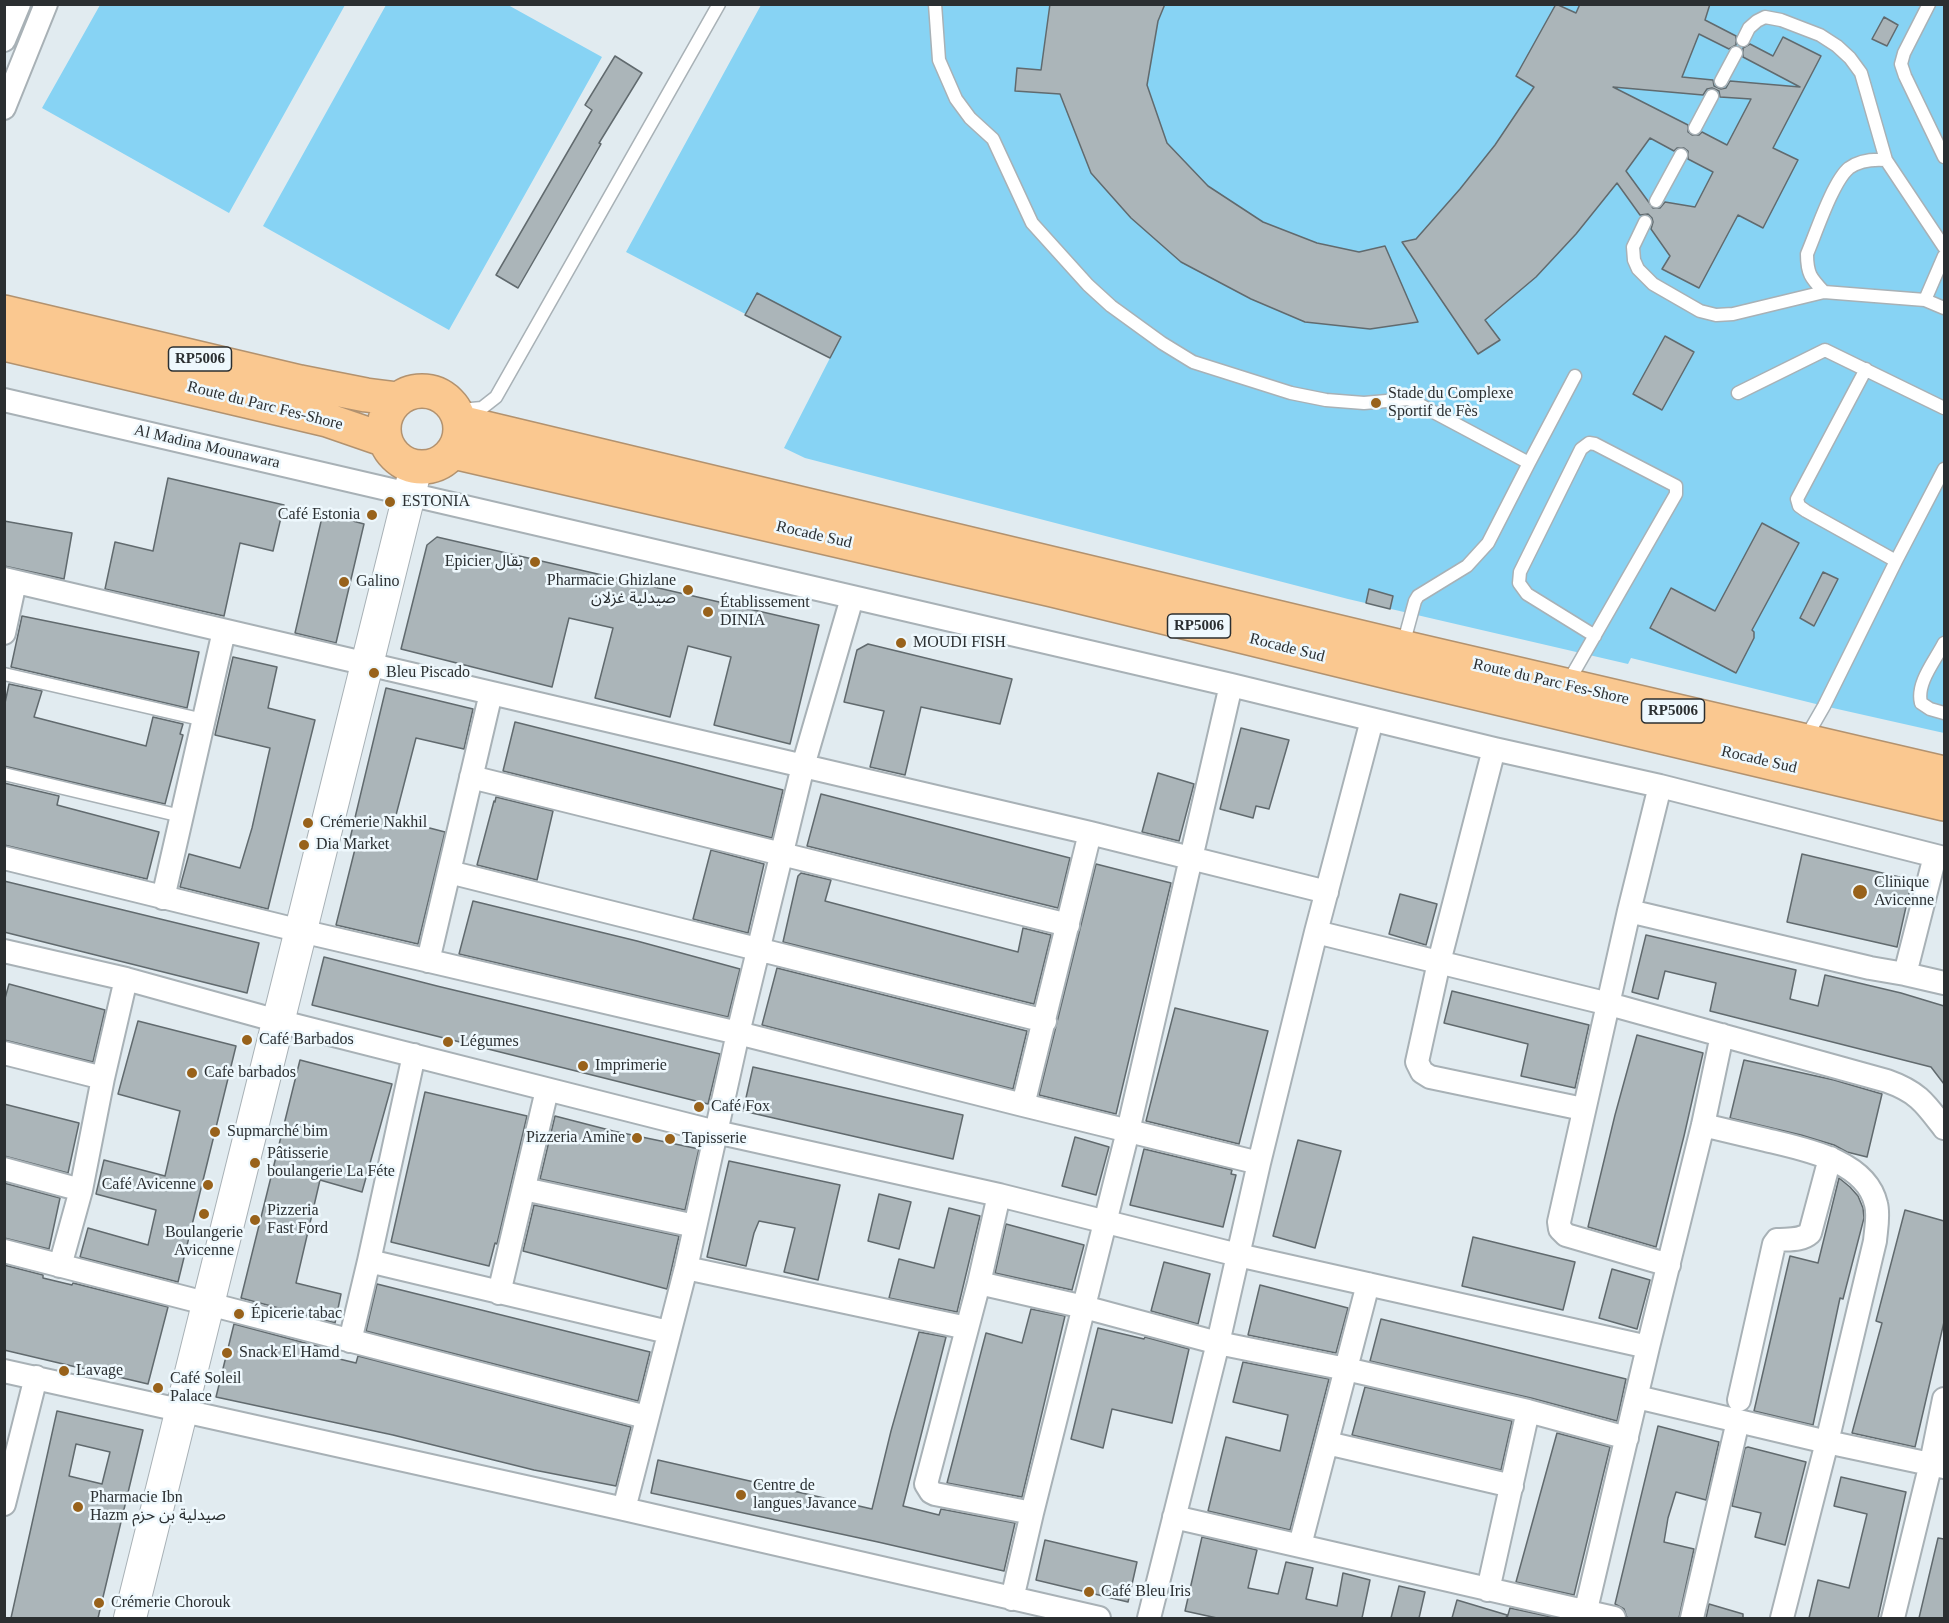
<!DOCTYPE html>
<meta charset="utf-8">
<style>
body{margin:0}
#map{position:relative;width:1949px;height:1623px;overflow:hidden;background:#e1ebf0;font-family:"Times New Roman",serif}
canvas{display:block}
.frame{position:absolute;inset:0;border:6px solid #2b2f31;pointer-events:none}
</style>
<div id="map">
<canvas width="1949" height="1623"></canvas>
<div class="frame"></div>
</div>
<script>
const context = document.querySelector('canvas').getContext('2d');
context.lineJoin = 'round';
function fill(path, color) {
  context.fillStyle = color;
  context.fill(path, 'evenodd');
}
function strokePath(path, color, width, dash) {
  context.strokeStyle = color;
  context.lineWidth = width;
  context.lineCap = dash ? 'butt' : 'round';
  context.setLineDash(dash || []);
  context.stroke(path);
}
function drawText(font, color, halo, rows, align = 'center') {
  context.font = font + ' "Times New Roman","Noto Sans Arabic",serif';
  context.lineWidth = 5;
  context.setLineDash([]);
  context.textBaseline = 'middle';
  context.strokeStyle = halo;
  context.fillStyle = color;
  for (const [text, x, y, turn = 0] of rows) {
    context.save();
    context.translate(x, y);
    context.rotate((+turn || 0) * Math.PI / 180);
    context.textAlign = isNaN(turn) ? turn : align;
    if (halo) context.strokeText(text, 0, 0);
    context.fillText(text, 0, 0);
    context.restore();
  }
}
fill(new Path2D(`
 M100,5V4L345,5L229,213L42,108Z
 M386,5H508L602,57L449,330L263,226Z
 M761,5H1944V733L1824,706L1631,658L1628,664L1348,599L805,458L784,448L830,358L626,252Z`), '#87d3f4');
const building = new Path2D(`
 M1050,4H1165L1158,21L1147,85L1167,143L1208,186L1263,222L1317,243L1359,252L1385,246L1418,322L1370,329L1305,322L1251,299L1181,262L1131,218L1091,173L1060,94L1015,91L1017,68L1041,70Z
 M1556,4L1576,13L1580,4H1710L1705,20L1736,36V45L1729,49L1699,34L1682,77L1713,80L1714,86L1721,89L1726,88L1730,81L1800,87L1743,57V48L1750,44L1773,56L1783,37L1821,56L1773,148L1798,160L1763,228L1738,215L1699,288L1662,269L1670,256L1651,229L1653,222L1652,218L1648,214L1640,215L1617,183L1576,234L1536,277L1485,320L1500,340L1478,354L1402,242L1416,239L1460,189L1495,145L1534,87L1516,76ZM1613,87L1703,95L1707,89L1712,88L1719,91L1720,97L1751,99L1727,145L1702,132L1699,135H1692L1688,132V125ZM1650,138L1674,151L1677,148H1684L1688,151V159L1713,172L1695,207L1665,202L1660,208H1653L1626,171Z
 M1884,17L1898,25L1887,46L1872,39Z
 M615,56L642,73L599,143L601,144L518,288L496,275L592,110L585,105Z
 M757,293L841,337L830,358L745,315Z
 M1665,336L1694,352L1662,410L1633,394Z
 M168,478L284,505L273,551L240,543L224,616L105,589L115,542L153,551Z
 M323,513L364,524L336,643L295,633Z
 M4,521L72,533L64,579L4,566Z
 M1762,523L1799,543L1752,630L1754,632V638L1736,673L1650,628L1671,588L1715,611Z
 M437,537L819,625L790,744L714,725L731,657L688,646L670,717L595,698L613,628L569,618L552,687L401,649L427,545Z
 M1823,572L1838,579L1814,626L1800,618Z
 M1369,589L1393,596L1390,609L1366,603Z
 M22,616L199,652L187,708L11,667Z
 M868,644L1012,679L1000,724L921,707L905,775L870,767L884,711L844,702L857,650Z
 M233,657L277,667L268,708L315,720L268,909L180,887L189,854L240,868L252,828L270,748L215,735Z
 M9,684L42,691L34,717L146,746L153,717L183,724L180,734L183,735L165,804L4,766L5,703Z
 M386,688L473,709L464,749L416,738L395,819L445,832L418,944L336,925L355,849L348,847Z
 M515,722L679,763L783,790L772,838L503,771Z
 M1241,728L1289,740L1269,809L1256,806L1253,818L1220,809Z
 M1158,773L1194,784L1179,841L1142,832Z
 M4,783L59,796L57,805L159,832L147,879L4,845Z
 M821,794L1070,858L1058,908L807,846Z
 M496,797L553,811L537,880L477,865L494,801L495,802Z
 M711,850L764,864L748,933L693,919Z
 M1802,854L1912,880L1897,947L1787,922Z
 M1096,864L1171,883L1116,1114L1039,1095Z
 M801,873L831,880L825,901L1018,952L1023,928L1051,935L1034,1004L783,942L798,876Z
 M4,881L259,943L247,993L4,932Z
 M1400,894L1437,904L1426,945L1389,934Z
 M473,901L637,941L740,969L728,1017L459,954Z
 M1646,935L1796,970L1790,999L1818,1006L1825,975L1901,993L1944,1006V1084L1931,1067L1710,1011L1716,983L1665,971L1658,999L1632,992Z
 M324,957L437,986L720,1054L708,1104L312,1005Z
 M777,968L1027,1031L1013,1089L762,1025Z
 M9,984L105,1010L93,1062L4,1040V1002Z
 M1452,991L1589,1025L1575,1088L1521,1076L1528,1044L1444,1023Z
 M1175,1008L1268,1031L1239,1144L1146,1121Z
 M138,1021L236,1046L178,1282L80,1257L88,1228L148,1245L156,1210L96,1194L104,1160L165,1176L180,1111L118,1094Z
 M1637,1035L1703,1053L1684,1136L1656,1247L1588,1227L1615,1115Z
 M300,1060L392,1084L362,1192L320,1180L296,1283L341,1294L335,1323L241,1298Z
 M1744,1060L1834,1080L1882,1094L1867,1157L1847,1152L1834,1145L1801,1135L1730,1118Z
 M753,1067L963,1115L953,1159L743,1111Z
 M425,1092L527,1116L497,1244L495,1243L489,1266L391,1242Z
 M4,1104L79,1123L68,1173L4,1156Z
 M555,1116L613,1131L699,1149L685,1210L540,1179Z
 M1075,1137L1109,1147L1096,1195L1062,1186Z
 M1298,1140L1341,1151L1315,1248L1273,1236Z
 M1144,1149L1232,1170L1231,1174L1236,1175L1223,1227L1130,1205Z
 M729,1161L840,1185L818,1280L784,1272L795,1228L759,1221L754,1233L746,1266L707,1257Z
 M1839,1178L1850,1187L1858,1196L1863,1208L1864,1218L1843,1299L1840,1298L1813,1425L1754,1411L1790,1256L1818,1263Z
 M4,1183L60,1198L49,1249L4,1238Z
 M879,1194L911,1202L899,1249L868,1241Z
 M534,1205L679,1236L667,1289L523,1251Z
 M949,1208L980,1216L957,1312L889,1298L899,1259L934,1268Z
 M1905,1210L1944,1221V1322L1915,1447L1852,1433L1882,1323L1876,1321Z
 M1006,1224L1084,1245L1072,1290L995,1273Z
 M1473,1237L1575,1262L1563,1310L1462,1286Z
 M1164,1262L1210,1274L1198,1324L1151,1311Z
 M4,1265L43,1275V1278L72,1285L73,1283L168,1307L148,1384L4,1350Z
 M1612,1269L1650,1280L1637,1329L1599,1318Z
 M377,1284L650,1352L638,1401L366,1331Z
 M1260,1285L1348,1308L1336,1353L1248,1335Z
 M1031,1309L1065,1316L1022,1497L947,1483L986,1333L1022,1343Z
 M1381,1319L1626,1379L1617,1421L1531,1398L1370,1361Z
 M234,1324L328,1349L327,1356L356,1363L358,1356L631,1427L616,1486L534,1470L393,1435L216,1397Z
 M1098,1328L1144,1339L1145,1337L1189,1349L1172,1423L1112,1409L1103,1448L1071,1439Z
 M919,1332L946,1337L903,1506L939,1515L941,1509L1015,1523L1004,1571L878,1542L651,1493L658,1460L872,1509L891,1431Z
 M1243,1362L1329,1379L1290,1530L1208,1511L1226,1437L1280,1451L1288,1415L1233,1402Z
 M1365,1387L1512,1421L1501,1470L1352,1435Z
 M57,1411L143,1430L98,1618H11ZM76,1444L110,1452L102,1484L69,1476Z
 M1658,1426L1719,1442L1706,1500L1676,1492L1668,1518L1664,1542L1694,1549L1679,1618H1627L1624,1609L1615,1604Z
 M1557,1433L1610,1447L1574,1595L1516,1582Z
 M1748,1447L1806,1462L1785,1545L1755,1537L1761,1513L1732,1506L1745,1448Z
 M1841,1477L1906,1492L1878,1618H1809L1818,1580L1849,1588L1867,1514L1834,1506Z
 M1202,1537L1257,1550L1248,1588L1278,1594L1286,1562L1313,1568L1306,1599L1337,1606L1343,1573L1370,1580L1362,1618H1217L1185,1611Z
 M1938,1538L1944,1539V1618H1919Z
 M1045,1540L1137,1562L1128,1602L1036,1580Z
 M1399,1586L1425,1592L1419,1618H1391Z
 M1457,1600L1507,1615L1506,1618H1452Z
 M1709,1604L1743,1614V1618H1706Z
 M1510,1608L1556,1618H1507Z`);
fill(building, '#abb5b9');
strokePath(building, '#616a6e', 1.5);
const lane = new Path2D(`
 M935,4L939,60L956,99L970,118L993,139L1032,223L1088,285L1111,306L1162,343L1193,362L1291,393L1326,400L1364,403L1409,399L1529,463
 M1929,4L1904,53L1901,64L1905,76L1944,157
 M1743,40L1749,28L1757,21L1765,17L1781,20L1820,35L1837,46L1850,58L1861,73L1886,160L1944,247
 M1721,81L1736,53
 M1695,128L1712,96
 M1656,201L1681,155
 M1645,222L1633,247L1634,260L1638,269L1653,284L1700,311L1716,315L1733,314L1824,292L1925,300L1944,308
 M1824,292C1811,278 1807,274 1807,254C1816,233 1833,181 1849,168C1860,160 1873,159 1886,160
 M1925,300L1944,256
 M1866,369L1797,499L1799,506L1806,511L1896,561
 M1738,393L1825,350L1944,408
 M460,410L482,408L496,397L719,4
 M1944,643C1935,661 1916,683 1921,703L1930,709L1944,713
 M1403,645L1415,601L1418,596L1467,566L1488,543L1529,463L1575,376
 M4,674L204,720
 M1567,684L1676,494V486L1595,444L1589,443L1581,449L1520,572L1519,583L1527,594L1595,636
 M1805,739L1824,706L1896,561L1944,469
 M4,774L181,816`);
const street = new Path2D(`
 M4,40L19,4
 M4,108L46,4
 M4,400L1231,685L1494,749L1660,786L1944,858
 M4,579L1090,833L1327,892
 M4,633L15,582
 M1494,749L1439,962L1417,1062L1422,1072L1430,1077L1583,1109
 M471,777L1068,925
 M1660,786L1629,911L1559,1222L1560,1229L1566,1235L1669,1265
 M4,858L301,931L738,1033L1023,1105L1259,1163
 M449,872L1045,1021
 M163,898L224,631
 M1629,911L1870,968L1905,974L1944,983
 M1316,932L1609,1004L1887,1081C1918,1092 1925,1103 1944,1128
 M4,951L126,979L278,1021L716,1132L999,1195L1238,1255L1648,1347
 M428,961L491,693
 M1905,974L1935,856
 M4,1053L103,1078
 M1023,1105L1090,833
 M1703,1125C1724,1130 1745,1135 1766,1140C1803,1149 1866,1160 1876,1204C1879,1215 1876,1229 1875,1241L1827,1442L1782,1618
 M4,1169L81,1190
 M524,1189L695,1226
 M999,1195L979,1283L926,1484L931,1492L935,1494L1032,1513
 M4,1251L646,1417
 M369,1261L668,1332
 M60,1266L81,1190L103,1078L126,979
 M686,1268L967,1328
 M979,1283L1084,1307L1218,1343L1346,1369L1528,1411L1627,1438
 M499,1293L547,1090
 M350,1341L369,1261L414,1055
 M4,1371L624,1509L1099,1618
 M1637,1397L1827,1442L1944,1467
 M1739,1400L1774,1244L1777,1240C1789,1239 1801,1241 1810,1233L1830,1158
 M1327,1443L1512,1486
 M4,1504L36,1377
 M624,1509L686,1268L738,1033L803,766L852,598
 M1174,1517L1614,1618
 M1300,1545L1368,1284
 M1488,1590L1528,1411
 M1012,1599L1032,1513L1128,1131L1231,685
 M1149,1618L1218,1343L1259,1163L1316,932L1372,720
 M1584,1618L1648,1347L1703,1125L1722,1035
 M1692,1618L1738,1421
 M1893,1618L1931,1463L1944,1399`);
const secondary = new Path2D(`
 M130,1618L416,467`);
const highway = new Path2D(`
 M4,312L300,382L366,395L398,399
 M4,344L327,420L385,440
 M384 429a38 38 0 1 1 76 0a38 38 0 1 1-76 0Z
 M460,422L1402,647L1944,773
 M453,452L1052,590L1400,675L1944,804`);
strokePath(lane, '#a8b1b6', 15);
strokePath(street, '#a8b1b6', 26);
strokePath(secondary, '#a8b1b6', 34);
strokePath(highway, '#b2926f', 36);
strokePath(lane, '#fff', 12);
strokePath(street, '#fff', 22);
strokePath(secondary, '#fff', 32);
strokePath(highway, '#fac890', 33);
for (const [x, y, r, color] of [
 [1376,403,6,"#98621b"],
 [390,502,6,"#98621b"],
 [372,515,6,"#98621b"],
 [535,562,6,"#98621b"],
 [344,582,6,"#98621b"],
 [688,590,6,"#98621b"],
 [708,612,6,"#98621b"],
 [901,643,6,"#98621b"],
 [374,673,6,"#98621b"],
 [308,823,6,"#98621b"],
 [304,845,6,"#98621b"],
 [1860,892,8,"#98621b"],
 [247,1040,6,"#98621b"],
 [448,1042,6,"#98621b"],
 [583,1066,6,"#98621b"],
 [192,1073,6,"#98621b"],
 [699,1107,6,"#98621b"],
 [215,1132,6,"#98621b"],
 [637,1138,6,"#98621b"],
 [670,1139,6,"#98621b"],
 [255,1163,6,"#98621b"],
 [208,1185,6,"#98621b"],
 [204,1214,6,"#98621b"],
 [255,1220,6,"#98621b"],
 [239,1314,6,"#98621b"],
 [227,1353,6,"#98621b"],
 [64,1371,6,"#98621b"],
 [158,1388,6,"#98621b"],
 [741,1495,6,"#98621b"],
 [78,1507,6,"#98621b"],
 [1089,1592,6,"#98621b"],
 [99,1603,6,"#98621b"]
]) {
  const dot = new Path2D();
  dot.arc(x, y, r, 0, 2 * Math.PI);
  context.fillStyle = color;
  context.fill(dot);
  strokePath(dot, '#eef8fd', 2);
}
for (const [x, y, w] of [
 [200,359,63],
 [1199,626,63],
 [1673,711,63]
]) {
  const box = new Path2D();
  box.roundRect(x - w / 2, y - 12, w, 24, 4.5);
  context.fillStyle = '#eef8fd';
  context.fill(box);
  strokePath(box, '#2b2f31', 1.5);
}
drawText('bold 15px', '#2b2f31', null, [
 ["RP5006",200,359],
 ["RP5006",1199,626],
 ["RP5006",1673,711]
]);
drawText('16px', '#2b2f31', '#eef8fd', [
 ["Stade du Complexe",1388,394],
 ["Sportif de Fès",1388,412],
 ["ESTONIA",402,502],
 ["Café Estonia",360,515,"right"],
 ["Epicier بقال",523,562,"right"],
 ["Pharmacie Ghizlane",676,581,"right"],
 ["صيدلية غزلان",676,599,"right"],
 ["Galino",356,582],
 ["Établissement",720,603],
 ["DINIA",720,621],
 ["MOUDI FISH",913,643],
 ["Bleu Piscado",386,673],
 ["Crémerie Nakhil",320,823],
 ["Dia Market",316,845],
 ["Clinique",1874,883],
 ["Avicenne",1874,901],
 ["Café Barbados",259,1040],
 ["Légumes",460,1042],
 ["Imprimerie",595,1066],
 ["Cafe barbados",204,1073],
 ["Café Fox",711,1107],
 ["Supmarché bim",227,1132],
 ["Pizzeria Amine",625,1138,"right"],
 ["Tapisserie",682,1139],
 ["Pâtisserie",267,1154],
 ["boulangerie La Féte",267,1172],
 ["Café Avicenne",196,1185,"right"],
 ["Pizzeria",267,1211],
 ["Fast Ford",267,1229],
 ["Boulangerie",204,1233,"center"],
 ["Avicenne",204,1251,"center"],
 ["Épicerie tabac",251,1314],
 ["Snack El Hamd",239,1353],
 ["Lavage",76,1371],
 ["Café Soleil",170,1379],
 ["Palace",170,1397],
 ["Centre de",753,1486],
 ["langues Javance",753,1504],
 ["Pharmacie Ibn",90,1498],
 ["Hazm صيدلية بن حزم",90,1516],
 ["Café Bleu Iris",1101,1592],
 ["Crémerie Chorouk",111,1603]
], 'left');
drawText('16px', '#2b2f31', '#eef8fd', [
 ["Route du Parc Fes-Shore",265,406,14],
 ["Al Madina Mounawara",207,447,13],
 ["Rocade Sud",814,535,13],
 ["Rocade Sud",1287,648,14],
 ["Route du Parc Fes-Shore",1551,682,13],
 ["Rocade Sud",1759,760,13]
]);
</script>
